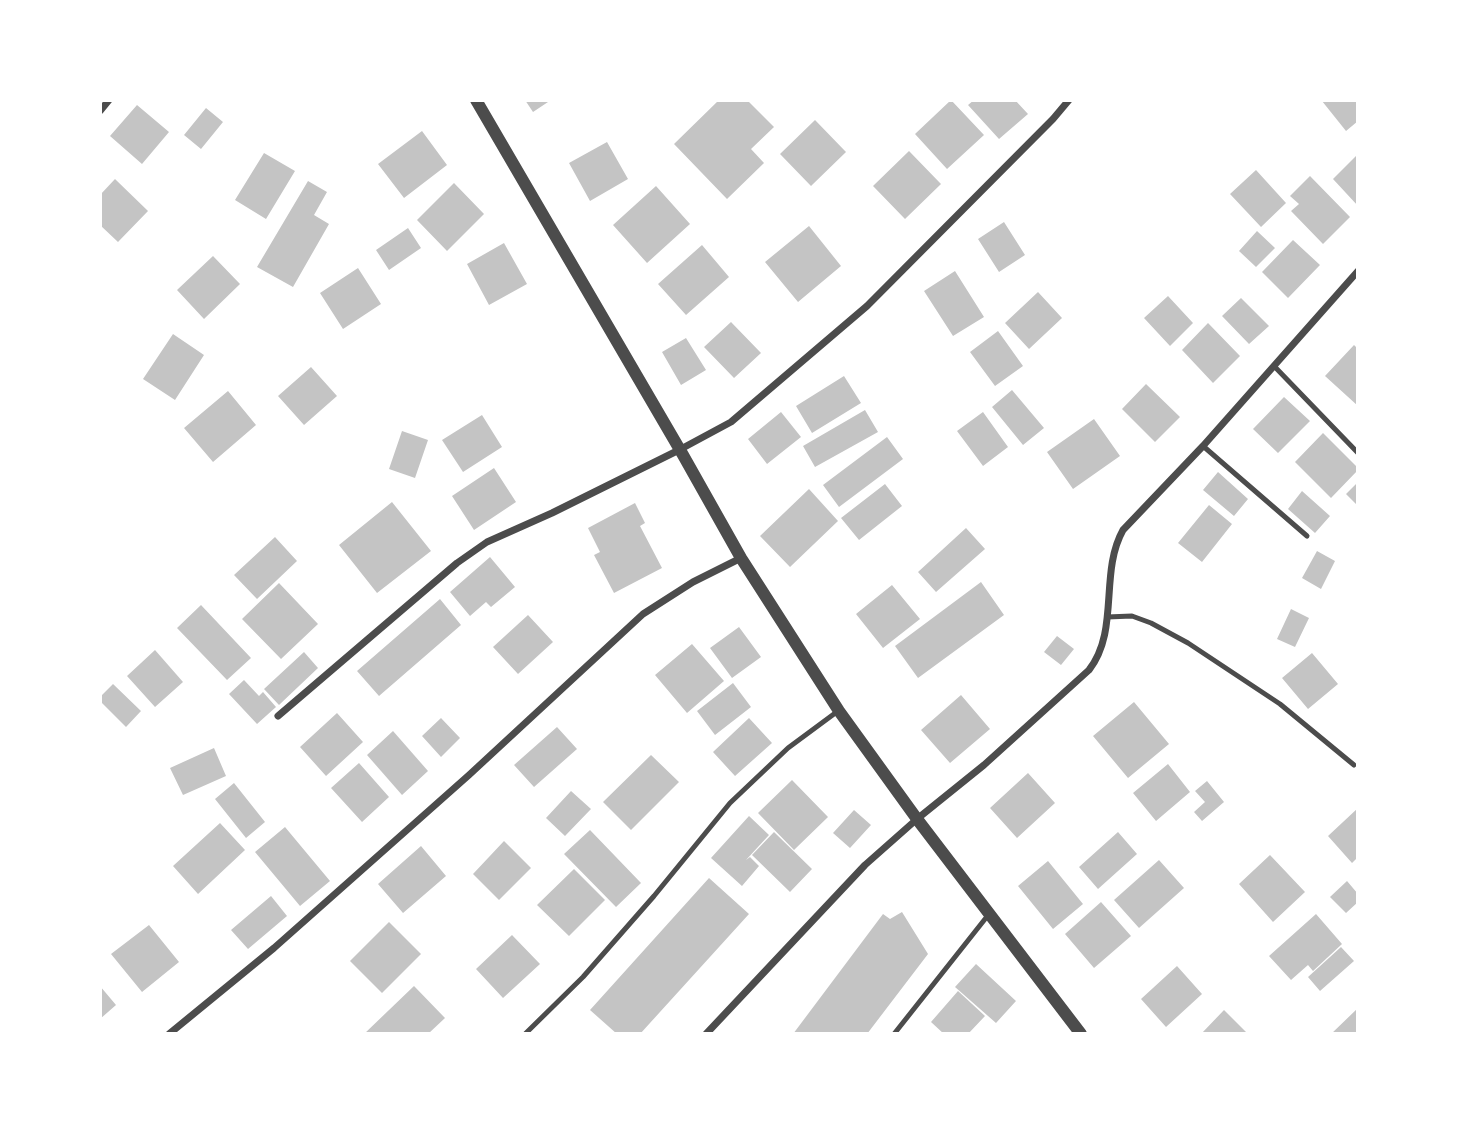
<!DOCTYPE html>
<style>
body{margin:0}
#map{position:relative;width:1458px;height:1134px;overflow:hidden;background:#fff;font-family:"IBM Plex Sans",sans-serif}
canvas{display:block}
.frame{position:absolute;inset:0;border:102px solid #fff;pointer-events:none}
</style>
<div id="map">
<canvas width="1458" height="1134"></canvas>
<div class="frame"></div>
</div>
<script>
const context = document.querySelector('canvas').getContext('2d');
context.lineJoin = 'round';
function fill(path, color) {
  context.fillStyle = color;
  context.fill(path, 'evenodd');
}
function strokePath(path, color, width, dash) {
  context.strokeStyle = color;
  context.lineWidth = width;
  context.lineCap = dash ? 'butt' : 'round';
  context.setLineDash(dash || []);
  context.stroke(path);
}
fill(new Path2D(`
 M525,100H551L533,112Z
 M719,100H747L774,127L751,149L764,163L727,199L674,144Z
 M951,100L984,135L947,169L915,134Z
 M974,100H1015L1028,114L999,139L968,105Z
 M1323,100H1358V121L1346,131L1322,101Z
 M137,105L169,132L142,164L110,136Z
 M206,108L223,122L201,149L184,135Z
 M815,120L846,152L811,186L780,154Z
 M422,131L447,165L404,198L378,164Z
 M607,142L628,179L590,201L569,163Z
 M909,151L941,184L905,219L873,186Z
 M264,153L295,171L266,219L235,200Z
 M1358,154V206L1333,179Z
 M1256,170L1286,203L1261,227L1230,194Z
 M1310,176L1350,217L1323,244L1291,211L1299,204L1290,196Z
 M115,179L148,211L118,242L100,225V195Z
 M308,181L327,192L314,215L329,224L293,287L257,267Z
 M454,183L484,214L447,251L417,220Z
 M656,186L690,224L647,263L613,225Z
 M1004,222L1025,255L999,272L978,239Z
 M809,226L841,266L798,302L765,262Z
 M408,228L421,248L389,270L376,250Z
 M1257,231L1275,248L1256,267L1239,251Z
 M1293,240L1320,265L1288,298L1262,272Z
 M504,243L527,284L489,305L467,264Z
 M702,245L729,277L686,315L658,284Z
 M213,256L240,284L204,319L177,290Z
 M358,268L381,304L343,329L320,293Z
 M955,271L984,317L953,336L924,291Z
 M1038,292L1062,318L1029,349L1005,323Z
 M1168,296L1193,323L1170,346L1144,318Z
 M1241,298L1269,326L1249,344L1222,316Z
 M731,322L761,353L734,378L704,347Z
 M1208,323L1240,356L1213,383L1182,350Z
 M998,331L1023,366L995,386L970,352Z
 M173,334L204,355L175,400L143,379Z
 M686,338L706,370L681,385L662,352Z
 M1354,345L1358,349V406L1325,376Z
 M311,367L337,396L304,425L278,396Z
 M844,376L861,403L812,433L796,406Z
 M1146,384L1180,417L1155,442L1122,409Z
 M1012,390L1044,428L1023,445L992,407Z
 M228,391L256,425L213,462L184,428Z
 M1284,397L1310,421L1278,453L1253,429Z
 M865,410L878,432L815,467L803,446Z
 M781,412L801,437L767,464L748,439Z
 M983,412L1008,447L983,466L957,431Z
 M482,415L502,447L463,472L442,440Z
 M1094,419L1120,456L1073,489L1047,452Z
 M402,431L428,440L415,478L389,469Z
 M1323,433L1358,468V470L1331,498L1295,462Z
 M887,437L903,459L839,507L823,485Z
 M494,468L516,502L474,530L452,496Z
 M1218,472L1248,499L1234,516L1203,490Z
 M1358,482V506L1346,494Z
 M885,484L902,506L859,540L841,518Z
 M809,489L838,521L790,567L760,536Z
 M1302,491L1330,516L1315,533L1288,509Z
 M392,502L431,551L377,593L339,545Z
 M635,503L645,523L640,526L662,568L614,593L594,555L600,552L588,528Z
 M1209,505L1232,524L1202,562L1178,543Z
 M966,528L985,549L936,592L918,572Z
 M275,537L297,561L257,599L234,575Z
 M1317,551L1335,561L1321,589L1302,578Z
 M490,557L515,587L491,607L486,602L470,616L450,592Z
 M981,582L1004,615L918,678L895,646Z
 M279,583L318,624L281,659L242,619Z
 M892,585L920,619L883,648L856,614Z
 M440,599L461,625L379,696L357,671Z
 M201,605L251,658L227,680L177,628Z
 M1291,609L1309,618L1295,647L1277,639Z
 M528,615L553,642L518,674L493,647Z
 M739,627L761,657L732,678L710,648Z
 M1057,636L1074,649L1061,665L1044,652Z
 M692,644L724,681L687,713L655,675Z
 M155,650L183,682L155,707L127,676Z
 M304,652L318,668L279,705L264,689Z
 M1312,653L1338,684L1308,709L1282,678Z
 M244,680L259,696L263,692L276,707L257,724L229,694Z
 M733,683L751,707L715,735L697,711Z
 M113,684L141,711L126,727L100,701V697Z
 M961,695L990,729L950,763L921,730Z
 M1134,702L1169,744L1128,778L1093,736Z
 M337,713L363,742L326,776L300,747Z
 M441,718L460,738L441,757L422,736Z
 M749,718L772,743L735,776L713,752Z
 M557,727L577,749L534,787L514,765Z
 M393,731L428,771L402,795L367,755Z
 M214,748L226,776L183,795L170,768Z
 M651,755L679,782L631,830L603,802Z
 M359,763L389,797L362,822L331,788Z
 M1168,764L1190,792L1156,821L1133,793Z
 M1028,773L1055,803L1017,838L990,808Z
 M792,780L828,817L794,850L758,813Z
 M1207,781L1224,802L1202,821L1194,812L1205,802L1195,791Z
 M234,783L265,822L246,838L215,799Z
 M571,791L591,809L565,836L546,818Z
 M1358,808V857L1352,863L1328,836Z
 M854,810L871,825L850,848L833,833Z
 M749,816L769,835L746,860L750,857L759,866L742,886L711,858Z
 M220,823L245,850L198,894L173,866Z
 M285,827L330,881L300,906L255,852Z
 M590,830L641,883L616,907L564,854Z
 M774,832L812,869L790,892L752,855Z
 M1118,832L1137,854L1098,889L1079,867Z
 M504,841L531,868L499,900L473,874Z
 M421,846L446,876L403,913L378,884Z
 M1270,855L1305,892L1273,922L1239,884Z
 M1159,860L1184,888L1139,928L1114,900Z
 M1048,861L1083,904L1053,929L1018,886Z
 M574,869L605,900L569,936L537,905Z
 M709,878L749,914L640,1034H617L590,1010Z
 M1347,881L1358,894V902L1346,913L1330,897Z
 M271,896L287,916L248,949L231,930Z
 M1101,902L1131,936L1094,968L1065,934Z
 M902,912L928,954L867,1034H793L883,914L890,919Z
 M1316,914L1342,944L1313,971L1308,965L1291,980L1269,956Z
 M389,922L421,954L382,993L350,961Z
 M149,925L179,962L142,992L111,954Z
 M512,935L540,964L503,998L476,969Z
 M1341,947L1354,961L1320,991L1308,977Z
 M976,964L1016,1001L996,1023L955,987Z
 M1177,966L1202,994L1166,1027L1141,999Z
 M100,986L116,1005L100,1019Z
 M414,986L445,1018L428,1034H364Z
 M958,991L985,1016L968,1034H944L931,1022Z
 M1358,1008V1034H1331Z
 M1224,1010L1248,1034H1201Z`), '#c4c4c4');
strokePath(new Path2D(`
 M1274,366L1358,453
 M1203,446L1307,536
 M1107,617L1132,616L1151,623L1188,643L1280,704L1354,765
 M525,1034L583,977L654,896L730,803L788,748L838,711
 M894,1034L989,914`), '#4c4c4c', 5);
strokePath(new Path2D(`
 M100,111L109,100
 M278,716L457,563L487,542L552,513L679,450L731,422L867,306L1053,119L1069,100
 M169,1034L274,948L469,775L643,614L693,582L741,558
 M706,1034L865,865L917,819L984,765L1089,670C1120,630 1099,573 1123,530L1203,446L1358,271`), '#4c4c4c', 7);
strokePath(new Path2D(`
 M476,100L683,455L741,558L839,711L917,819L1081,1034`), '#4c4c4c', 12);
</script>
